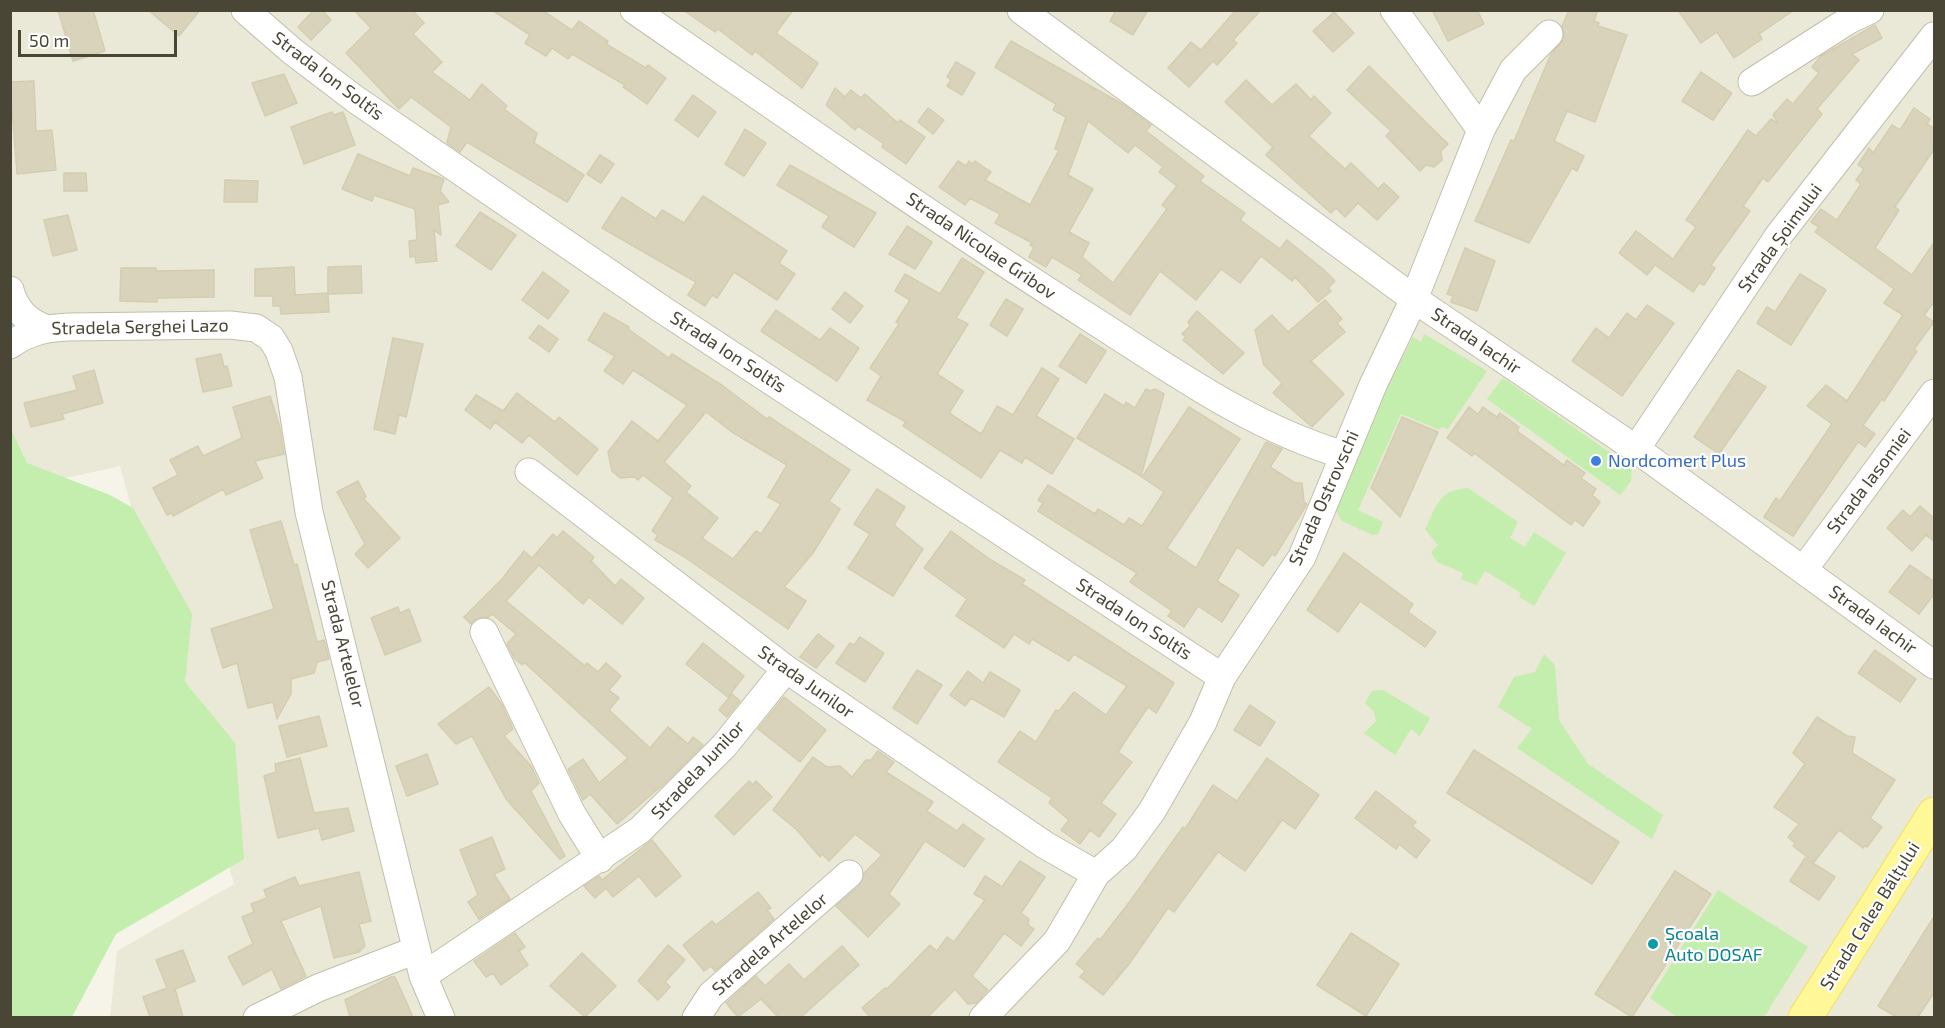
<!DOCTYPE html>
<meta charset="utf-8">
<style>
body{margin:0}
#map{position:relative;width:1945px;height:1028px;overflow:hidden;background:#f6f4e8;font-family:"Exo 2",sans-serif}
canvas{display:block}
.frame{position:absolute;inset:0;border:12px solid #4a4636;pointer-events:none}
.scale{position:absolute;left:18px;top:30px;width:159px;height:27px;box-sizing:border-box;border:3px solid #4a4636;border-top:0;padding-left:8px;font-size:18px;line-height:21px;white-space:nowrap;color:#4a4636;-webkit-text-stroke:4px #fff;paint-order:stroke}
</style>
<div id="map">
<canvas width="1945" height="1028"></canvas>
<div class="frame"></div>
<div class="scale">50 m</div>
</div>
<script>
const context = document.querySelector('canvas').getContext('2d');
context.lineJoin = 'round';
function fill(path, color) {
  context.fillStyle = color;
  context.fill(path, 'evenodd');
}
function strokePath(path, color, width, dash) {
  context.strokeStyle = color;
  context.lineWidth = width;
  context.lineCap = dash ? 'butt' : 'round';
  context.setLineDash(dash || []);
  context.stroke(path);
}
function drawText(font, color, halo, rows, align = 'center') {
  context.font = font + ' "Exo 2",sans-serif';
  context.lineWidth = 4.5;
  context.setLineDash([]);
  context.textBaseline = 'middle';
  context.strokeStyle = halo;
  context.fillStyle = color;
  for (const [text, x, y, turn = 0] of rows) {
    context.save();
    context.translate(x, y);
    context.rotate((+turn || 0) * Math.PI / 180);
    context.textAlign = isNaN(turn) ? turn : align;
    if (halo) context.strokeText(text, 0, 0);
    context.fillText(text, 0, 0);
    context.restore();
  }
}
fill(new Path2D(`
 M10,11H1934V1017H110L117,951L234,884L120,466L11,490Z`), '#eae8d6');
fill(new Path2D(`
 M1424,334L1487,371L1448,429L1441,427L1440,430L1401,414L1358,510L1383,522L1378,534L1373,535L1342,521L1336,511L1363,436L1413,337L1421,342Z
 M1503,378L1632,468L1631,481L1620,495L1487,399Z
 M11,430L27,463L110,495L133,508L192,614L185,682L235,743L244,859L116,934L72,1017H11Z
 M1468,488L1518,522L1510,538L1525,547L1534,532L1566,553L1534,606L1519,597L1521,593L1485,571L1476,585L1461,579L1463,573L1437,562L1431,552L1438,545L1425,529C1437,506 1438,490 1468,488Z
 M1544,654L1555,665L1559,720L1588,764L1663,815L1652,839L1517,748L1532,729L1498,707L1514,677L1535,672Z
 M1383,690L1430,718L1420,736L1411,729L1395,755L1364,733L1376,721L1374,712L1365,703L1372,691Z
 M1718,890L1808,947L1764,1017H1677L1650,998Z`), '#c3eead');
const building = new Path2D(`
 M58,10H93L105,51L73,61Z
 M148,10H200L179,36Z
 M314,10H322L331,20L311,40L298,27Z
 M354,10H412L424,23L413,34L442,62L432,72L470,100L482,84L507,106L504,109L537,133L534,143L584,175L567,202L467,142L460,152L447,143L451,127L411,97L399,109L346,53L371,28Z
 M492,10H542L572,30L579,21L608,41L606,44L646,68L648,65L666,78L647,104L623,87L625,85L572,54L568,59L552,48L546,56L525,43L530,35Z
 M683,10H793L776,33L818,63L802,88L755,51L752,55L718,29L715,32Z
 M1116,10H1148L1133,35L1110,21Z
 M1236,10H1261L1233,40L1237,43L1217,65L1213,61L1189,87L1168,68L1191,42L1201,50Z
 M1432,10H1477L1484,24L1448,41Z
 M1569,10H1598L1594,21L1599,23L1598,26L1627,35L1595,122L1567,111L1554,141L1584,156L1577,171L1572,168L1529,243L1475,221L1511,140L1514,141L1551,54L1564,39L1562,26Z
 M1678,10H1794L1759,34L1762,39L1734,58L1717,32L1701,43Z
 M1334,12L1354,33L1333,52L1313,31Z
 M1875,25L1882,38L1852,54L1859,60L1817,109L1822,114L1768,182L1763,178L1743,206L1750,211L1711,265L1715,268L1704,285L1699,283L1693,292L1655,265L1647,275L1619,253L1636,231L1673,259L1696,227L1686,220L1748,130L1756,136L1771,119L1779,124L1773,115L1787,99L1793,104L1819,73L1812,67L1821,56Z
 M1011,41L1124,105L1151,125L1146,131L1204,176L1200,181L1245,213L1240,220L1280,249L1287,240L1323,269L1335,281L1328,288L1331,291L1318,302L1295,277L1292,281L1261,256L1240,283L1221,269L1196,300L1160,271L1130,315L1078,280L1082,275L1052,257L1046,267L1029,257L1034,247L1030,245L1032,243L995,223L1000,214L970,198L965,205L939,187L958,161L966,166L969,161L973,164L975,161L991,172L985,180L1030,205L1059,150L1055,149L1066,117L1053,110L1056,104L995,67ZM1088,121L1128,153L1135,145L1163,167L1159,172L1177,186L1162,205L1167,209L1113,283L1082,257L1089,243L1069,232L1093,189L1068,175Z
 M956,62L975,73L962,95L947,86L951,80L947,77Z
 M1369,66L1448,144L1441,151L1442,160L1434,167L1426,165L1420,171L1386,136L1391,131L1347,90Z
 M1701,72L1732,93L1713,120L1682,101Z
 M284,74L297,103L265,116L252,83Z
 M1246,80L1272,105L1296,84L1311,100L1314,96L1331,113L1309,136L1345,169L1351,163L1378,189L1384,183L1399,197L1377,220L1358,203L1345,217L1336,208L1331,213L1266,155L1273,147L1225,102Z
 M34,81L36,131L52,130L56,170L17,174L10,82Z
 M835,88L845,97L851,90L861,98L865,94L898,123L900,120L925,137L906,164L882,147L884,144L858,126L855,130L826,105Z
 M693,95L716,112L698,137L675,120Z
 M928,108L944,120L933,134L918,122Z
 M1914,108L1930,119L1927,124L1935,129V148L1895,207L1899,210L1875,248L1912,275L1935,241V301L1924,315L1934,322L1914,349L1917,351L1884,401L1882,399L1863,425L1875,434L1865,447L1858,442L1793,536L1764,517L1776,498L1780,501L1832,424L1807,406L1826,385L1847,401L1903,315L1884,303L1894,289L1815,232L1819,227L1811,222L1821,209L1837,220L1861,184L1856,180L1864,169L1858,165L1869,148L1873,153L1892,125L1900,130Z
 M332,112L334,115L343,112L355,145L304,164L291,127Z
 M745,129L766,143L744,176L725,164Z
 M358,154L410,176L413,168L444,179L440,191L449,202L438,205L441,235L434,230L437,261L416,263L415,256L410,257L409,241L417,240L415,209L374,195L372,201L342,189Z
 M600,155L614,164L601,183L587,174Z
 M790,165L876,213L854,247L822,227L829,216L777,185Z
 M64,173H86L87,191H64Z
 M225,180L258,181L257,202H224Z
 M703,196L787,251L779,263L795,274L777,300L734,272L717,298L712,295L705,306L688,295L696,282L602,228L622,197L656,219L662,210L684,223Z
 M480,212L516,235L491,270L456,246Z
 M68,215L77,250L53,256L44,220Z
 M907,226L932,242L915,269L889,254Z
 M1465,248L1495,261L1477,311L1451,302L1453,296L1447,294Z
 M962,258L984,272L956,318L968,324L937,374L963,391L949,413L981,434L997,406L1013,415L1042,368L1059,379L1036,416L1074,439L1052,474L1025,457L1022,463L1000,450L981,478L903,426L906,422L867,400L881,376L870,368L899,324L896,322L910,300L895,291L905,274L940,294Z
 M361,266L362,293L328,294V267Z
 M294,267L295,295L328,293L329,312L281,314L280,306H273V296H255V269Z
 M121,268H156V271L214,270V297L157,298V302L120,301Z
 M543,272L569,291L548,319L522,300Z
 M1800,274L1826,290L1791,345L1757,323L1767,307L1775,312Z
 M845,292L863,306L850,323L832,309Z
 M1006,299L1023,309L1007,336L990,325Z
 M1325,300L1342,319L1337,323L1345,332L1311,361L1344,394L1312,427L1273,393L1282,383L1264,365L1255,330L1272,315L1288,332Z
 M1647,305L1674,323L1622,396L1572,361L1596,328L1609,338L1627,313L1636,320Z
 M776,310L820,340L830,328L859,348L837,381L761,331Z
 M1197,311L1244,353L1223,374L1183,340L1186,337L1182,334L1190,326L1188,322Z
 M604,313L629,327L628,329L669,358L672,354L723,386L767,419L769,417L850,470L829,501L840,509L813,553L784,587L806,601L788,629L683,556L655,540L658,535L652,531L673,498L643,475L638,480L634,477L620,478L612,471L608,452L632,421L658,441L687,405L633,370L623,384L604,371L615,356L588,340ZM706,412L732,432L787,465L768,497L781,504L761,534L756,531L733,559L702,538L718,518L686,492L691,486L664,462Z
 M539,325L558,339L549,352L529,338Z
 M1080,334L1106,351L1086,383L1059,366Z
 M393,338L423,344L406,417L399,415L395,434L374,429Z
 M221,354L224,367L227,366L232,386L203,392L196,359Z
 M94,370L103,403L62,414L64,419L31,427L24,403L77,390L73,376Z
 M1738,370L1766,387L1719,454L1694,437Z
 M1146,389L1150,391L1155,389L1164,394L1141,476L1077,438L1105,394L1124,406L1126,402L1135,408Z
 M517,393L555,422L559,417L598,449L577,475L529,435L522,443L495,422L490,429L465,410L476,395L503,411Z
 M270,396L280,428L284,454L255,461L263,478L226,495L223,489L173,516L172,513L167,515L153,488L178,475L170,460L198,446L203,456L242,438L233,407Z
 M1189,407L1240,439L1167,548L1196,568L1266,442L1282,449L1270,467L1295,483H1302L1304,502L1307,504L1275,556L1272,554L1263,566L1237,547L1217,581L1239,595L1222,622L1198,606L1184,627L1168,616L1172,611L1130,582L1137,573L1038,511L1043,503L1038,500L1048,485L1095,514L1098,509L1124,525L1129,518L1142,526L1164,492L1142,477Z
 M1469,407L1478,414L1483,407L1497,417L1500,413L1519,427L1517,431L1564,465L1567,460L1585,473L1581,478L1596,489L1592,495L1600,502L1583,526L1575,520L1571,525L1474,453L1472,456L1447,438Z
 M1402,417L1438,432L1400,517L1371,488Z
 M358,481L366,497L363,498L400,538L368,568L355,554L365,544L337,492Z
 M877,489L905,507L894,525L923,549L893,596L848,568L870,534L854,524Z
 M1920,506L1935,519V542L1926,535L1912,551L1887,528L1903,510L1910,517Z
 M281,521L294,565L297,564L317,642L324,640L329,659L317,662L314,673L291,679V694L277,719L273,702L248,708L237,663L223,668L211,629L274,609L250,530Z
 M563,531L594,557L591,561L615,586L621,579L644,598L622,624L589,597L583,604L539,565L506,601L585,666L587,663L598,672L606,663L621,676L609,690L619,698L609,710L650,748L668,727L688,744L693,737L703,745L666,782L617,824L590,794L583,800L568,769L583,759L599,783L628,758L525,663L522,665L514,658L507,644L516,634L492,614L489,617L478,618L471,624L464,617L502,579L524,551L532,558L553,534L557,538Z
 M951,531L991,560L1025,580L1022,584L1174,683L1156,713L1148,707L1118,752L1132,762L1101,803L1116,814L1099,837L1090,830L1080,844L1061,830L1069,820L1049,803L1052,798L998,762L1020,731L1036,742L1056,710L1059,711L1074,692L1106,715L1127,686L1074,654L1069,661L1032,639L1029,644L1014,634L1004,648L956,616L967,599L924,568Z
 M1344,553L1413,604L1408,612L1436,632L1425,647L1360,601L1338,632L1307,610Z
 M1910,565L1935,582V593L1919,614L1889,592Z
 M398,607L400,613L409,609L421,641L385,655L371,618Z
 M818,634L834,646L816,668L800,657Z
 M860,637L884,653L865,682L836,663L850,643L854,645Z
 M703,643L744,676L728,697L686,664Z
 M1875,650L1916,679L1900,702L1858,673Z
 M917,670L942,685L917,724L893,708Z
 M968,671L983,683L990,672L1020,690L1004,717L971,698L965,706L950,695Z
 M489,687L502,705L513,729L504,736L531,766L539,783L531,791L565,856L560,859L506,799L472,736L456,744L438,724Z
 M732,694L740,701L727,717L719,710Z
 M784,697L826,730L800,762L758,729Z
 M1250,705L1275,722L1260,746L1234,730Z
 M319,716L327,746L287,757L279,726Z
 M1817,717L1847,736L1855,737L1852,753L1895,780L1870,818L1882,827L1867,847L1865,845L1863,848L1839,830L1814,862L1793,846L1795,843L1788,837L1799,824L1774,807L1805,764L1793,753Z
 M1474,750L1619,842L1592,884L1447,793Z
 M878,751L894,762L886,772L933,802L927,811L957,831L963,824L984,839L964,867L925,841L889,894L900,904L868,937L836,906L859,886L864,873L882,855L855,834L829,861L822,854L820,857L797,830L773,810L813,757L827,767L840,766L852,777L866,760H871Z
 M427,754L438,784L407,796L396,766Z
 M300,758L314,813L348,808L354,831L322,840L319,828L278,838L264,776L276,772L275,764Z
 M1267,758L1319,795L1295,829L1282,820L1245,871L1218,852L1174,912L1168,908L1129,964L1103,995L1080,977L1085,971L1076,964L1098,938L1100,940L1131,900L1183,827L1185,829L1213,785L1237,801Z
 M749,781L753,785L756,781L772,797L734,835L715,816Z
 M1376,791L1416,822L1412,826L1430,840L1416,858L1399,844L1396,849L1355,818Z
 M492,837L505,869L494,874L510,899L479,919L468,902L478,895L460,850Z
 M652,840L681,876L656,897L639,876L613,897L606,888L595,898L584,886L599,876L602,880Z
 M1805,858L1835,877L1819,900L1790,881Z
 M1020,861L1045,877L1021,913L1029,919L1028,925L1034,929L1021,946L1004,933L972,976L988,990L985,993L976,1003L968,1004L955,989L928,1017H870L862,1008L885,988L887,989L930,945L937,951L947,937L954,942L985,900L974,894L985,876L1002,887Z
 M1675,871L1711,894L1632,1017L1595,994Z
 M359,872L371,921L359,924L365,946L359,952L334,958L321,906L281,921L306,976L281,989L272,969L243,985L228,957L253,944L242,917L254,912L251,904L267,898L264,890L295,877L299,886Z
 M758,892L771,908L767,910L774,919L715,971L711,966L704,971L683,945L712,921L716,925Z
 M1935,915V991L1918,1017H1897L1878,1006Z
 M515,933L525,947L519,951L528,965L501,985L493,973L486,977L474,961Z
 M1351,933L1399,964L1366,1016L1317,985Z
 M668,945L685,960L665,982L670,987L658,1000L638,981Z
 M842,946L859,965L801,1017H778L761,999L738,1017L726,1003L756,976L765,986L789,964L804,980Z
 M183,950L195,981L175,989L183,1017H150L143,997L167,988L156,960Z
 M582,953L616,986L585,1017L550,986Z
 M391,977H395L413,1017H350L345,1000Z`);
fill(building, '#d9d3bc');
strokePath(building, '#d4cdaf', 1.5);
const minor = new Path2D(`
 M245,10L292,51L355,99L660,308L1222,677
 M634,10C786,115 937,221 1093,320C1173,371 1252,428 1344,455
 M1021,10L1414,299L1636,449L1934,665
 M1394,10L1481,130
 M1752,82L1849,20L1870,10
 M10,290C15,309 27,322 45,328
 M10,345C29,331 47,328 69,327L230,325L256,328L271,338L279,351L288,377L309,512L423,976L441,1018
 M1636,449L1779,235L1934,36
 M529,472L786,669L1045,845L1096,874
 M1804,569L1934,393
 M484,632L572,814L600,859
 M423,976L640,830L724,746L786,669
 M257,1018L318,988L416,950
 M696,1018L711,995L849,874
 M983,1018L1057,941L1096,874L1124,849L1152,811L1203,722L1222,677L1302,557L1373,385L1414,299L1481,130L1513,70L1549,34`);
const major = new Path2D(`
 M1805,1018L1934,814`);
strokePath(minor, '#c2bfa9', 29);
strokePath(major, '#f1e25b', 35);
strokePath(minor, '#fff', 27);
strokePath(major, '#fff798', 33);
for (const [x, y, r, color] of [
 [1596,461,6,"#3f7fe0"],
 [1653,944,6,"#0f9aa8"]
]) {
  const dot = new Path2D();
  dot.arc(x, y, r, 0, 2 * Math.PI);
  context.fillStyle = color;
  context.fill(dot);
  strokePath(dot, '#fff', 2);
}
drawText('18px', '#4a4636', '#fff', [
 ["Strada Ion Soltîs",328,76,37],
 ["Strada Șoimului",1780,238,-54],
 ["Strada Nicolae Gribov",981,246,34],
 ["Stradela Serghei Lazo",140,327,-1],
 ["Strada Iachir",1476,341,34],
 ["Strada Ion Soltîs",728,352,33],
 ["Strada Iasomiei",1869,481,-53],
 ["Strada Ostrovschi",1324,498,-66],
 ["Strada Ion Soltîs",1134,619,33],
 ["Strada Iachir",1873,620,36],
 ["Strada Artelelor",343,644,76],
 ["Strada Junilor",806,682,35],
 ["Stradela Junilor",698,770,-47],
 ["Strada Calea Bălțului",1870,916,-58],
 ["Stradela Artelelor",770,944,-41]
]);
drawText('18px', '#366cbe', '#fff', [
 ["Nordcomert Plus",1608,461]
], 'left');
drawText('18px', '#0d838f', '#fff', [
 ["Școala",1665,934],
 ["Auto DOSAF",1665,955]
], 'left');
</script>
